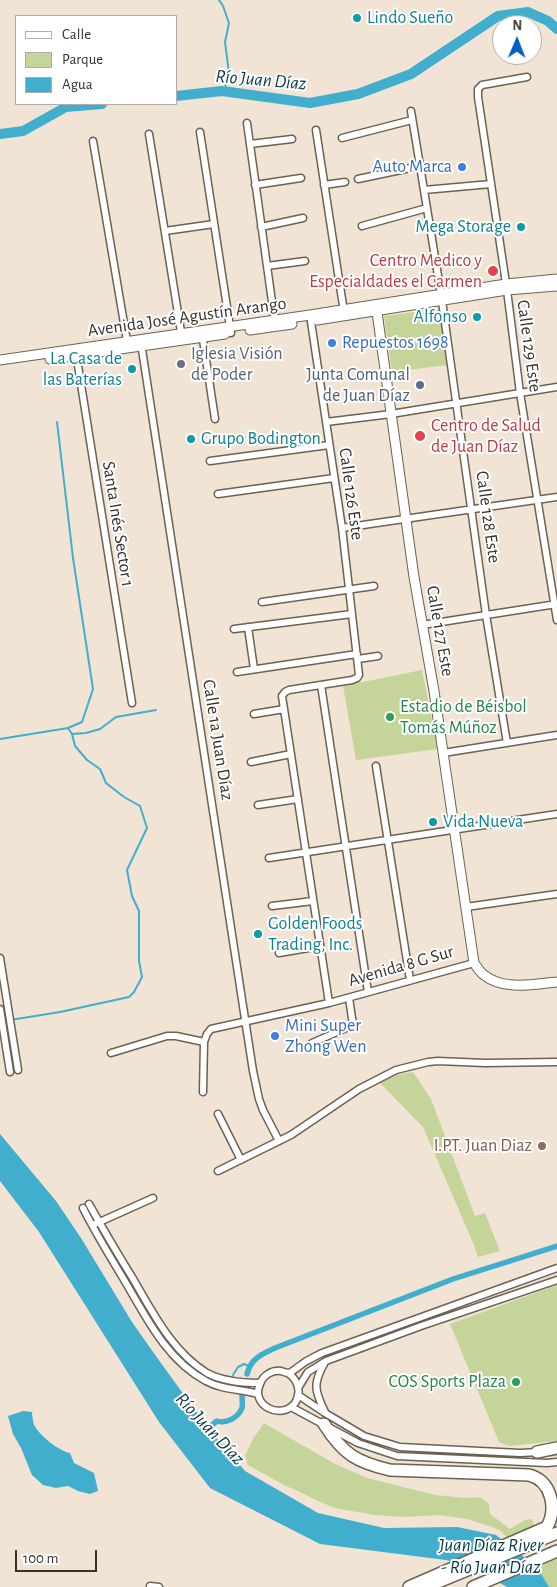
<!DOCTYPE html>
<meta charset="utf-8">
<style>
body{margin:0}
#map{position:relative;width:557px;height:1587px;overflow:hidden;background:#f1e4d4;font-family:"Alegreya Sans",sans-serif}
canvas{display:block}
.legend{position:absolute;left:15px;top:15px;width:162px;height:90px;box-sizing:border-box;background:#fff;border:1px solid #afadab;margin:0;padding:6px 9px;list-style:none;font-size:15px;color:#37322c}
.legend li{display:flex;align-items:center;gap:10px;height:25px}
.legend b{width:25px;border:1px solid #afadab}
.north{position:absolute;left:492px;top:15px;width:50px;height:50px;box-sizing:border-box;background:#fff;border:1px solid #afadab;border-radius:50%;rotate:1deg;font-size:14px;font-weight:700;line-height:20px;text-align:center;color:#37322c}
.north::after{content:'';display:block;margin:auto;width:18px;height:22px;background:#075dc7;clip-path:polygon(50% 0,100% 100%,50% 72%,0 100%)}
.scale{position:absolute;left:15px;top:1550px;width:82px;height:22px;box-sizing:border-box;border:2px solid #37322c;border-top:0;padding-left:6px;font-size:15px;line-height:18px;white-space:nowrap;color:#37322c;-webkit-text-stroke:4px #fff;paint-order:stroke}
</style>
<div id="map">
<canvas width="557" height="1587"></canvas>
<ul class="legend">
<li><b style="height:6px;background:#fff"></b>Calle</li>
<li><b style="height:14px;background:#c5d499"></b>Parque</li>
<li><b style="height:14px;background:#41aece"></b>Agua</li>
</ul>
<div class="north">N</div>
<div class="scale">100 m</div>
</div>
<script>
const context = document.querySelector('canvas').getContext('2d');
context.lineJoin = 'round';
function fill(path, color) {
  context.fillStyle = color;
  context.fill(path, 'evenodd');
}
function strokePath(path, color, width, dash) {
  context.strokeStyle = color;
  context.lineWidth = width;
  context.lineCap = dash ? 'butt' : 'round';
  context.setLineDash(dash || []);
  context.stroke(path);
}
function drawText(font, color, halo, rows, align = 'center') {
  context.font = font + ' "Alegreya Sans",sans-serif';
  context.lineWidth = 4;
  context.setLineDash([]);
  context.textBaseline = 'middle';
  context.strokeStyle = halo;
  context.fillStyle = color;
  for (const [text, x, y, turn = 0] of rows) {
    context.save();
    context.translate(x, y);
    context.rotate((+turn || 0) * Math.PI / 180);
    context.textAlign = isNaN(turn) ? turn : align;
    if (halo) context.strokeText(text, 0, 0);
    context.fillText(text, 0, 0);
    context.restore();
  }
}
fill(new Path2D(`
 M439,309L447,365L392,372L384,316Z
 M422,670L438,749L356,760L343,686Z
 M413,1072L431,1099L475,1216L485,1213L500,1251L478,1257L474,1245L423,1127L380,1083L397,1075Z
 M557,1285V1441L509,1446L499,1442L450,1324Z
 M264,1423L335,1464L367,1478L435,1495L467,1498L480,1497L489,1504L490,1514L510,1529L525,1520L532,1519L535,1529L509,1540L501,1531L492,1527L467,1519L439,1515L406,1517L375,1515L334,1508L282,1484L248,1465L245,1456L253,1439Z
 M557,1558V1587H549L537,1567Z`), '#c5d499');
fill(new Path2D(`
 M0,1134L56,1201L81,1238L132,1322L158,1359L208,1428L245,1471L318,1513L384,1528L457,1527L496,1535L537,1567L549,1587H507L469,1566L446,1560L320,1544L210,1488L159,1422L39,1232L0,1181Z
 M23,1411L32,1412C32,1416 33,1421 34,1425C40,1436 59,1451 70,1453L74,1463L94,1473L98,1491L90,1494L78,1491L68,1486L56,1488L43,1485L32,1475L21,1448L13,1434L8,1416Z`), '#41aece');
strokePath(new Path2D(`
 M219,0L223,6L229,23L225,42L229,73L224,91
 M68,728L72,734L86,733L100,729L116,717L156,710
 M0,739L68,728L82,722L93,689L73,558L57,422
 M4,1021L60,1012L129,997L134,992L142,977L139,961V911L132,896L127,870L147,828L140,806L124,797L106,783L100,769L87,760L75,746L72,734
 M233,1375L238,1367L244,1364L249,1366`), '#41aece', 2);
strokePath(new Path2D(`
 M247,1374C251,1358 262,1354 275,1348L453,1279L557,1246
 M202,1433L217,1421C226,1424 238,1418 242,1408C243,1405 242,1399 242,1395`), '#41aece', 5.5);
strokePath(new Path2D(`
 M176,96L222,91L310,103L358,94L411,74L498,16L528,12L548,21L557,29
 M0,134L23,131L66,107L102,104`), '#41aece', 10);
const street = new Path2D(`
 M527,77L482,85L478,89V97L507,290L520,393L557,620
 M411,111L441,294L486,615L507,743
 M247,123L275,323
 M316,130L344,312
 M200,132L231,333
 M149,134L182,338
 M342,138L412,120
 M93,141L127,341
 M250,144L292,139
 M358,179L420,166
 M255,185L301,178
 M324,185L345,182
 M424,190L491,184
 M362,226L427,208
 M261,227L303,218
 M165,231L214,224
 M267,266L305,261
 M310,315L342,528L359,675L357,678L352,680L289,690L285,692L282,696L329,1003
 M202,333L215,419
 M141,343L253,1071L259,1099L263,1110L279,1141
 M76,353L132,703
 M326,422L391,414L557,387
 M210,461L329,445
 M218,494L334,478
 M342,528L557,497
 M262,602L374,586
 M422,625L557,604
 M248,627L254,669
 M234,629L352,614
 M358,659L378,656
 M237,672L357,654
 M321,685L368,992
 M254,714L284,709
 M443,753L557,735
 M251,762L291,754
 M376,766L410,980
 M258,805L298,799
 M269,858L557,814
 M272,906L313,901
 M466,907L557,894
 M279,953L320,946
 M0,958L18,1070
 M0,1009L10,1072
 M312,1043L353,1025L349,998
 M111,1053L167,1036H176L204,1042
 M203,1092L204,1042L207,1034L211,1029L329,1003L474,963
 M218,1114L241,1160
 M218,1171L291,1135L359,1089L396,1070L428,1062L438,1061L485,1063L557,1062
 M89,1204C103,1229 117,1253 132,1277C152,1311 172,1352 207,1373C222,1381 243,1383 260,1383
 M83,1208C95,1232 109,1255 123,1278C145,1315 166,1360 206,1381C222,1390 241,1389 258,1394
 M95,1224L153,1198
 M288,1373C298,1380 302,1392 295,1403C281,1421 250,1405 260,1384C263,1375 272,1370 281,1371C284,1372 286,1373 289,1373C294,1371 300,1365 305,1362C310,1359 316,1356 322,1353L557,1268
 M298,1388L308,1372L326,1361L421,1326L557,1280
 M298,1395L325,1413L364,1436L400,1447L520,1453L539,1452
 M291,1407L358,1443L397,1456L547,1463L557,1462
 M325,1412C314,1390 313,1383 325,1362
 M150,1586L159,1587`);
const secondary = new Path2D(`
 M376,305L414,577L434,691L474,963C477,967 480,972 484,975C504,991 534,984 557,982
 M317,320L507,290L557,286
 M250,330L292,324
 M50,359L225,334
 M0,360L310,315L506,284L557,279`);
const highway = new Path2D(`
 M324,1424C343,1454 356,1462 390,1470L529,1475C552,1481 557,1509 547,1527L409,1587
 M537,1452L557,1448
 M426,1587L557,1533
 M473,1587L557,1551`);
strokePath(street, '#6c6153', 9);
strokePath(secondary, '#6c6153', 11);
strokePath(highway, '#6c6153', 14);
strokePath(street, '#fff', 6);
strokePath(secondary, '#fff', 9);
strokePath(highway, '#fff', 11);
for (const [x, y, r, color] of [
 [357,18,5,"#0f9aa8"],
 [462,167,5,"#3f7fe0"],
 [521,227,5,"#0f9aa8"],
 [493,271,6,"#e0444e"],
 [477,317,5,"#0f9aa8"],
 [332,343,5,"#3f7fe0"],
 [181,364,5,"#6b7280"],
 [132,369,5,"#0f9aa8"],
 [420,385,5,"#5c6f8a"],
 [420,436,6,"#e0444e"],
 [191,439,5,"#0f9aa8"],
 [390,717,5,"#2e9e5b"],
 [433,822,5,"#0f9aa8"],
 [258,934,5,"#0f9aa8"],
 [275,1036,5,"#3f7fe0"],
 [542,1146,5,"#8d6e63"],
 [516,1382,5,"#2e9e5b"]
]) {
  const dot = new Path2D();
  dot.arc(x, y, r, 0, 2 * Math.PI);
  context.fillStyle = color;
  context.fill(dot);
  strokePath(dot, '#fff', 2);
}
drawText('18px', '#0d838f', '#fff', [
 ["Lindo Sueño",367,18],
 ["Mega Storage",511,227,"right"],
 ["Alfonso",467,317,"right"],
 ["La Casa de",122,359,"right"],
 ["las Baterías",122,380,"right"],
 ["Grupo Bodington",201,439],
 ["Vida Nueva",443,822],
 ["Golden Foods",268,924],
 ["Trading, Inc.",268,945]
], 'left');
drawText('18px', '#366cbe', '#fff', [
 ["Auto Marca",452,167,"right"],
 ["Repuestos 1698",342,343],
 ["Mini Super",285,1026],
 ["Zhong Wen",285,1047]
], 'left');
drawText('18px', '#be3a42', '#fff', [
 ["Centro Medico y",482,261],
 ["Especialdades el Carmen",482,282],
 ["Centro de Salud",431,426,"left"],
 ["de Juan Díaz",431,447,"left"]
], 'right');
drawText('18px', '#37322c', '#fff', [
 ["Avenida José Agustín Arango",187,317,-8],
 ["Calle 129 Este",529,346,82],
 ["Calle 126 Este",351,494,82],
 ["Calle 128 Este",488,517,82],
 ["Santa Inés Sector 1",118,524,81],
 ["Calle 127 Este",440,631,80],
 ["Calle 1a Juan Díaz",218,740,81],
 ["Avenida 8 G Sur",401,966,-16]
]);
drawText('18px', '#5b616d', '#fff', [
 ["Iglesia Visión",191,354],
 ["de Poder",191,375]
], 'left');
drawText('18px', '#4e5e75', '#fff', [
 ["Junta Comunal",410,375],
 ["de Juan Díaz",410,396]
], 'right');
drawText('18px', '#27864d', '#fff', [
 ["Estadio de Béisbol",400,707],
 ["Tomás Múñoz",400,728],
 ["COS Sports Plaza",506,1382,"right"]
], 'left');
drawText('18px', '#785e54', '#fff', [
 ["I.P.T. Juan Diaz",532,1146]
], 'right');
drawText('italic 19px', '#063947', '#fff', [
 ["Río Juan Díaz",261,80,5],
 ["Río Juan Díaz",210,1429,47],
 ["Juan Díaz River",491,1545],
 ["- Río Juan Díaz",491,1567]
]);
</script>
